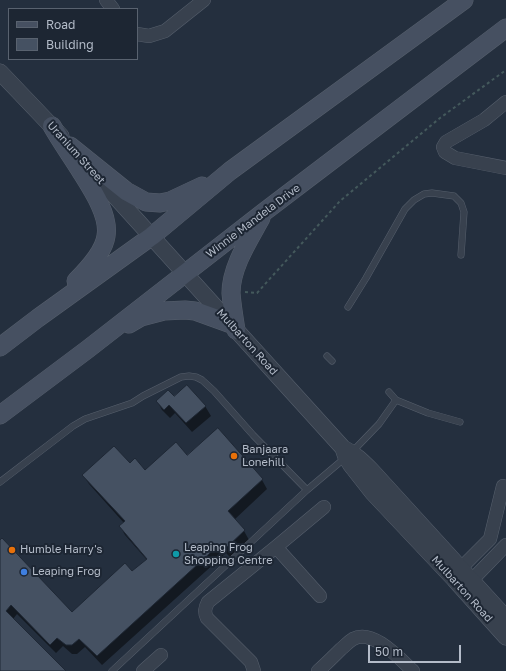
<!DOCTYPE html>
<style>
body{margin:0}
#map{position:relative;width:506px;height:671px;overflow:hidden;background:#242f3e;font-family:"Golos Text",sans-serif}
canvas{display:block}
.legend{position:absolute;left:8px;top:8px;width:130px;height:52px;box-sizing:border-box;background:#1d2633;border:1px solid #59626f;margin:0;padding:5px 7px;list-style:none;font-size:12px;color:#b4bcc9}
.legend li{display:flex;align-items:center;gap:8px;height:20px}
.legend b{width:20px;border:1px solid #59626f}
.scale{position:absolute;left:368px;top:645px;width:93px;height:18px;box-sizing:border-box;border:2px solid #b4bcc9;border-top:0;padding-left:5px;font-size:12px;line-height:14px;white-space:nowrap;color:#b4bcc9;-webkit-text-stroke:3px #1d2633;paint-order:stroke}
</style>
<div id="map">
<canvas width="506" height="671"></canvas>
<ul class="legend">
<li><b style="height:5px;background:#465061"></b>Road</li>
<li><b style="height:11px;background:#455162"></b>Building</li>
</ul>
<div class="scale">50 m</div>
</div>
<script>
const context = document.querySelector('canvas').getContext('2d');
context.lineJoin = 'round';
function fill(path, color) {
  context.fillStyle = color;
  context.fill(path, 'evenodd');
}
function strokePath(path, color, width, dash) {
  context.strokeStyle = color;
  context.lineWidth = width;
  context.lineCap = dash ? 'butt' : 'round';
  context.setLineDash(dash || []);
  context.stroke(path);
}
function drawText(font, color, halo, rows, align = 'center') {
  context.font = font + ' "Golos Text",sans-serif';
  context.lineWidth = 4;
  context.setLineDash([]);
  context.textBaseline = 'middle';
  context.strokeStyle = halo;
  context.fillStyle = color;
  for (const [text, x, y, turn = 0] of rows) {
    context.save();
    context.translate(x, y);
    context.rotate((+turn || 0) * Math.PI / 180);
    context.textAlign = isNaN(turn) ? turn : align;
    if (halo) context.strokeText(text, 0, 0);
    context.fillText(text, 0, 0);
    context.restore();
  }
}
fill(new Path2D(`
 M174,398L205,406L211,416L192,432L175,413L170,418L162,410L157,401Z
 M187,456L262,480L267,489L234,520L244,531L249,540L230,557L226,553L102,665L85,647L77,654H72L63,646L56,653L17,614L13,619L65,671H0V541L72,614L132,573L147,560L125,535L120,526L124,523L89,484L83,475L130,465L145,471Z`), '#0007');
const building = new Path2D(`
 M187,385L206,406L186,423L169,405L164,410L156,401L168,390L174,396Z
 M218,428L263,479L228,511L245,530L225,549L220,544L97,656L79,639L72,645H66L57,638L50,645L11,605L6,611L66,671H0V540L2,538L72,612L125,563L132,571L147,559L119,526L125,521L82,475L114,446L130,463L135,458L145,470L176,442L187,455Z`);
fill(building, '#455162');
strokePath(building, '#1f2835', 1);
const service = new Path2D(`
 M348,307L366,278L405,209L414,200L424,194L432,193L454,196L461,203L464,212L461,255
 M327,356L332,361
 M396,400L428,413L460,422
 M0,482L73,426L85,419L132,403L143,396L181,377L189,376L196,377L202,380L214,391L253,435L307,490
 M112,671L307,490L352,452L379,424L396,400L389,392`);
const minor = new Path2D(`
 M106,0L113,9
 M137,34L149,36L165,31L204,0
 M506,102L484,120L446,142L443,147L445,152L455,158L506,168
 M276,547L320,596
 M461,568L490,539L503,486
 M472,580L506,545
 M143,671L161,655
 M254,671L251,662L207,618C204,612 205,608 208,602L276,547L324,507
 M318,671C326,664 333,657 341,649C345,646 348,642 353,639C373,628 400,659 413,671`);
const tertiary = new Path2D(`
 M0,72L61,136
 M94,173L343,448L346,457L351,465L373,493L454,579L506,637
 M343,448C355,454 362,461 371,470L506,618`);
const secondary = new Path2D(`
 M52,126C60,140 69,153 78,167C89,185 110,214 106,236C104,252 87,270 76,281
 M70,146L126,191L146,202L160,203L170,201L202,186
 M129,324L141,317L164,311L185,310L195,311L231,324
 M236,330C234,318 232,305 231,293C231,267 249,240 261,218
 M0,347L38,318L152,236L230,171L464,0
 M0,415L88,349L264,212L506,28`);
strokePath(service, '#565f6c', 7);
strokePath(minor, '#565f6c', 14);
strokePath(tertiary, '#565f6c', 17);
strokePath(secondary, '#565f6c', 19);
strokePath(new Path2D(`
 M245,292L257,293L340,201L440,118L506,70`), '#44595c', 2, [3, 3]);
strokePath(service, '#38414e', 6);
strokePath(minor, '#38414e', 13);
strokePath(tertiary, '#38414e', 16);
strokePath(secondary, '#465061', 18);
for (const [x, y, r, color] of [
 [234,456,4,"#e8710a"],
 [12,550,4,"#e8710a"],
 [176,554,4,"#0f9aa8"],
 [24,572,4,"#3f7fe0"]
]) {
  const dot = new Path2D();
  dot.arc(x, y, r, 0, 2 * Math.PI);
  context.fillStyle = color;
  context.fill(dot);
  strokePath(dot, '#1d2633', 1.5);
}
drawText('11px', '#b4bcc9', '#1d2633', [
 ["Uranium Street",76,153,48],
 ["Winnie Mandela Drive",253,221,-37],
 ["Mulbarton Road",247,342,48],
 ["Mulbarton Road",462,589,48]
]);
drawText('11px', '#b4bcc9', '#1d2633', [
 ["Banjaara",242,450],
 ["Lonehill",242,463],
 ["Leaping Frog",184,548],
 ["Shopping Centre",184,561],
 ["Humble Harry's",20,550],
 ["Leaping Frog",32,572]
], 'left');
</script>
